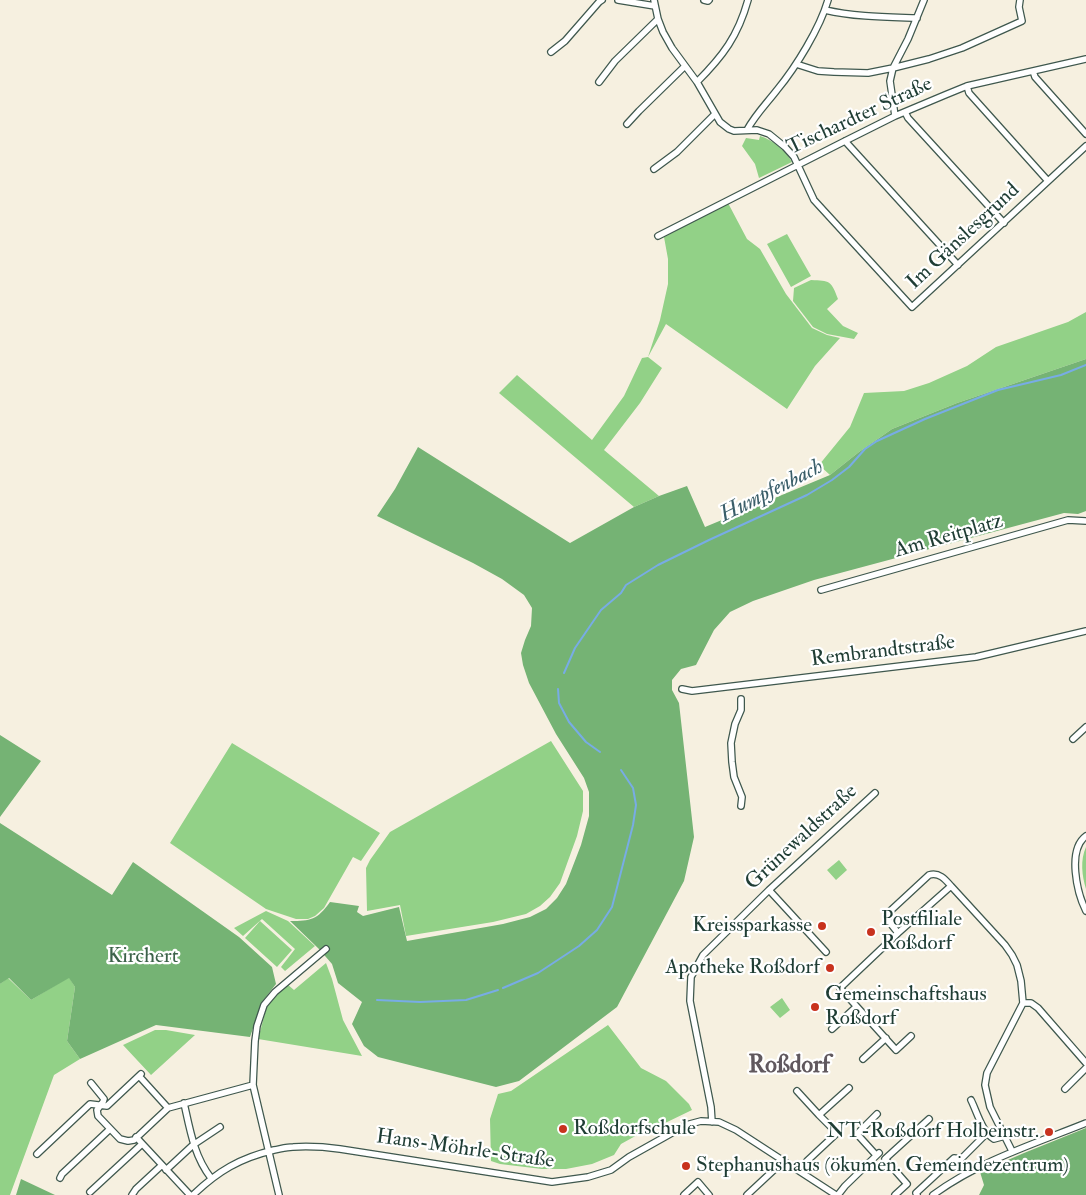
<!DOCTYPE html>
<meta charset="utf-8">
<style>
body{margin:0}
canvas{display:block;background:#f6f0e0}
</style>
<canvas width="1086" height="1195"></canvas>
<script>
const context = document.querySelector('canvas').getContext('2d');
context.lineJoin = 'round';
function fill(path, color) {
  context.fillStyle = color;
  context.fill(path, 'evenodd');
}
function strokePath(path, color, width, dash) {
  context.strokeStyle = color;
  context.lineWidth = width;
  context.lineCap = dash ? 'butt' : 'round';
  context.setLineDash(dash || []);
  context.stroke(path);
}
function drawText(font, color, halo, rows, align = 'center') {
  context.font = font + ' "IM FELL Double Pica",serif';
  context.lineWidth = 4.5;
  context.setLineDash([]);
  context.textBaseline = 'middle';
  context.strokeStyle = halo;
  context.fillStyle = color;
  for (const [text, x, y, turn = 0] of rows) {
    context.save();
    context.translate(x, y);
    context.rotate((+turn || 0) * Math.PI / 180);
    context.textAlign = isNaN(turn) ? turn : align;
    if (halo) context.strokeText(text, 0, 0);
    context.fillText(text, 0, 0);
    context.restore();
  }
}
fill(new Path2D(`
 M760,136C773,140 786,151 792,162L759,178L755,164L742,146L746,138L759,140Z
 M728,203L747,239L760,249L786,294L812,328L827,335L840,338L815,366L787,409L666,324L648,357L662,368L640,403L604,450L659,496L634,507L499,393L517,375L592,440L624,396L642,358L648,357L660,320L668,284V259L664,237Z
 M787,234L811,276L791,287L767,244Z
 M811,280C830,281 831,280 838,299L827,309L843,326L858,333L854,339L827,334L813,327L793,301L794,288Z
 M1086,312V359L957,403L892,429L859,452L830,475L819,465L850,427L864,393L904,391L929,383L967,366L996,347L1068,322Z
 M551,741L583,791V811L577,836L560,883L550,897L540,906L526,914L493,922L406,936L400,905L367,911L366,868L370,860L390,832Z
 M232,743L380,833L361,861L353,857L324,908L315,916L308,919H296L266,909L170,843Z
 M1086,847V889C1082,876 1080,860 1086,847Z
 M839,860L847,870L836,880L827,870Z
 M266,911L288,921L315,946L285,971L281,967L295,949L262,919L243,936L234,928Z
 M260,921L292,950L277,967L245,938Z
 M326,963L332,979L343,1020L362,1056L258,1039L267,1006L287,984L294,990Z
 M69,977L75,987L67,1041L80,1059L54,1075L10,1195H0V984L8,978L31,1000Z
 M782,998L790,1010L780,1018L770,1007Z
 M608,1025L641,1068L666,1081L689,1104L692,1110L661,1125L657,1124L621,1144L614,1155L592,1164L566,1169H542L500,1164L491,1161L490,1119L498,1094L511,1091Z
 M155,1030H166L195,1035L151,1075L123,1045Z`), '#92d187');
fill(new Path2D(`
 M1086,359V511L1078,514L1064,513L814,580L753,601L730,612L714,630L696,665L681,669L672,680V690L679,703L694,837L684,881L617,1007L519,1081L496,1087L378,1057L364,1046L352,1024L362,1002L338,983L332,964L319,949L290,921C311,921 317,920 330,902L359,906L357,912L363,916L399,907L407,941L503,924L530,917L546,909L557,898L566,884L581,845L589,816V792L584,778L556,734L529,683L523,665L521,653L525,640L531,626L532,608L524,595L502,579L473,563L377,516L395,489L418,447L570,543L634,507L659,496L687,486L705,527L830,475L859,452L892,429L957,403Z
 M0,735L41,761L0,817Z
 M0,823L112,895L133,862L239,937L272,967L276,984L262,1002L250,1037L156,1025L80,1059L67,1041L75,987L69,978L31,1000L9,978L0,984Z
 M1086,1128V1195H979L984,1185L980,1172L1024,1153Z
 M21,1179L55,1195H16Z`), '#75b374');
strokePath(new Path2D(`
 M564,673L575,648L601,610L621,593L626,585L658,565L709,540L807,495L832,480L849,467L865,449L877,441L925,419L998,390L1061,375L1086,365
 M558,689L559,703L569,722L586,742L600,752
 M503,988L538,973L579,946L597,930L612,907L633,825L636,805L633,788L621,770
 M377,1000L420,1002L466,1000L498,990`), '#78ace5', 2);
const minor = new Path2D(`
 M618,0L655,6
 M654,0L658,19L663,32L672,48L697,82L720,122L729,129L734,131L757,130L769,134L785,147L794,157L814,200L912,307L1086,146
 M704,0L708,1L709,0
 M825,10C855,17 886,17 917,18
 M551,52L565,41L599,2L602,0
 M796,64L818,71L834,72L868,73L893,68L929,59L962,48L1022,21L1019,7L1020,0
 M1033,71L1035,77L1086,134
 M599,82L615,61L658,19
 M697,82C723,56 738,36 748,0
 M967,86L969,93L1048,181
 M905,112L908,118L1004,223
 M895,116L890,81L893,68L908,39L924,0
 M627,124L639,111L685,66
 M747,130C755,115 767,103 777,90C796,67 820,28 828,0
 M845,141L958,265
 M654,169L677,152L715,114
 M658,236L845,141L895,116L945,95L967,86L1086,59
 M821,590L1068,520L1086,521
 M682,689L692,691L976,657L1086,631
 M1073,739L1086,727
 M741,806L742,797L734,777L732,762L731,743L735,724L741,710V699
 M1086,836C1067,850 1077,893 1086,911
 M769,890L826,952
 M898,933L887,919L888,913L929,875C939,872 945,879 951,886L1005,945L1012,955L1017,965L1021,981L1023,1003L987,1073L985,1085L990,1107L1012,1151
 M1023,1003H1031L1038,1008L1086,1063
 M832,1029L856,1007
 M911,1036L896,1050L840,988L898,933L951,886
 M863,1059L886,1038
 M139,1076L168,1108
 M91,1083L104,1099L103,1102L97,1110L98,1116L120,1139L128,1141L134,1140L168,1108L253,1085
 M1065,1089L1086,1068
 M797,1091L819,1115
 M971,1100C977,1112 982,1132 994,1139L1005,1136
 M184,1103C190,1130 194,1156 211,1178
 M712,1122L711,1107L690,1001L691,977L703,955L769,890L875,793
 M136,1137L190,1195
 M37,1154L90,1104L107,1106L141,1074
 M876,1155L857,1134L877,1114
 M166,1170L193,1145L220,1127
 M799,1171L807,1161L837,1133L819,1115L849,1088
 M60,1178L62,1174L110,1129
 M90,1192L142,1144
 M132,1195L136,1189L162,1165
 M193,1195C218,1171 240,1158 274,1150C280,1149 287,1147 293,1147C309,1146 325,1147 340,1149L552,1182L588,1177L611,1170L629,1157L686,1125L701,1121L719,1122L736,1130L836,1195
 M279,1195L253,1085L255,1041L257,1026L264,1005L275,992L326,949
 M684,1195L698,1182L709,1195
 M747,1195L777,1167L782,1160
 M838,1195L845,1186L879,1153
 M895,1195L907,1184L885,1159L929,1119
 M917,1195L916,1193L954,1158L961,1159L987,1133
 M933,1195C979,1161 1034,1144 1086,1123`);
strokePath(minor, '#3f584e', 8);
strokePath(minor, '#fff', 5.5);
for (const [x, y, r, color] of [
 [822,926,5,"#c8321e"],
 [871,932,5,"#c8321e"],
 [830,968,5,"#c8321e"],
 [815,1007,5,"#c8321e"],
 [563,1129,5,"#c8321e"],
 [1049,1132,5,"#c8321e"],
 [686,1166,5,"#c8321e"]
]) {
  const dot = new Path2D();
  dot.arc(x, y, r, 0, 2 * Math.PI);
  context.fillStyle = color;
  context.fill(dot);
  strokePath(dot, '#fff', 2);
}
drawText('21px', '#1f3d34', '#fff', [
 ["Tischardter Straße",860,117,-25],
 ["Im Gänslesgrund",964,237,-43],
 ["Am Reitplatz",949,537,-16],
 ["Rembrandtstraße",883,652,-7],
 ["Grünewaldstraße",802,838,-43],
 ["Hans-Möhrle-Straße",465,1150,8]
]);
drawText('21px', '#1f3d34', '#fff', [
 ["Postfiliale",881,920],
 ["Roßdorf",881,944],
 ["Kreissparkasse",812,926,"right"],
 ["Apotheke Roßdorf",820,968,"right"],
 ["Gemeinschaftshaus",825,995],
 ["Roßdorf",825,1019],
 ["Roßdorfschule",573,1129],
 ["NT-Roßdorf Holbeinstr.",1039,1132,"right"],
 ["Stephanushaus (ökumen. Gemeindezentrum)",696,1166]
], 'left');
drawText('21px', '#3c6249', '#fff', [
 ["Kirchert",143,957]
]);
drawText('italic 22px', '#3a5e69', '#fff', [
 ["Humpfenbach",772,492,-27]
]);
drawText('bold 24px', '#60585e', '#fff', [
 ["Roßdorf",789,1067]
]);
</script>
